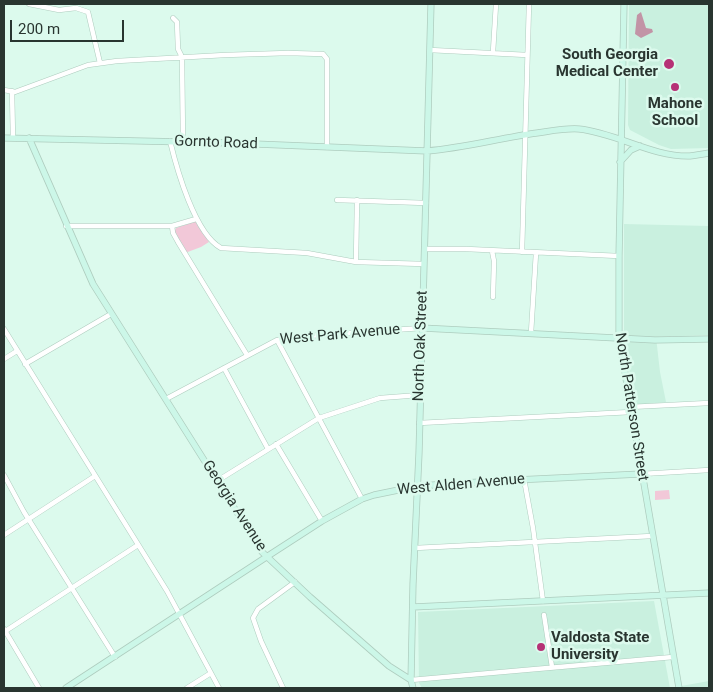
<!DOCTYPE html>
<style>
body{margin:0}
#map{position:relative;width:713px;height:692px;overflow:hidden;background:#dcfaed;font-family:Roboto,sans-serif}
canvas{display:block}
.frame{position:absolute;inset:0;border:5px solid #293530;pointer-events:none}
.scale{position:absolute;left:10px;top:20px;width:114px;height:22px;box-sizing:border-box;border:2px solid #293530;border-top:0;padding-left:6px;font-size:15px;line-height:18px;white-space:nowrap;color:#293530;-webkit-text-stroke:4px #dcfaed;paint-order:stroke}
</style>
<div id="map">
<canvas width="713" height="692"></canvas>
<div class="frame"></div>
<div class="scale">200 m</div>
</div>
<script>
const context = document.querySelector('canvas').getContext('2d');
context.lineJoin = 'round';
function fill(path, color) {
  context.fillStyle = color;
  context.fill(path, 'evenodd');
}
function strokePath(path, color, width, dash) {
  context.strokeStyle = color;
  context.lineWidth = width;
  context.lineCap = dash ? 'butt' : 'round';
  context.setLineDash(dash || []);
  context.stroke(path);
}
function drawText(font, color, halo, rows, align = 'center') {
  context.font = font + ' Roboto,sans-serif';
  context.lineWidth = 5;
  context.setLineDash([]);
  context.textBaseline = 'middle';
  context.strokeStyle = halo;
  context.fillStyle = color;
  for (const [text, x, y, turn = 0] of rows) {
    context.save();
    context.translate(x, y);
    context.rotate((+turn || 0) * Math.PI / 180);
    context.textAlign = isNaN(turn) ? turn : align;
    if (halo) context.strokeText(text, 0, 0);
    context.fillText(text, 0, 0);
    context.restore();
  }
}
fill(new Path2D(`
 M629,4H709V148L671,149L659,145L630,130L628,125Z
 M624,224L709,226V335L656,337L660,372L666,402L636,405L624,343Z
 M654,601L670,688L709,681V688H422L419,683L418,612Z`), '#c9f0df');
fill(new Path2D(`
 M193,222H196L209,242L201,247L185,253L174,233L176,228Z
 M669,490L670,499L655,500V491Z`), '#f2c8d8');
fill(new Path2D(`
 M641,12L646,28L652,29L653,32L641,38L635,34L637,15Z`), '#c294a6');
const street = new Path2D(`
 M29,4L59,10L76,8L88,12L100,63
 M173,18L177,22L178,49L182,57L183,141
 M430,50L527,55
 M493,52L496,4
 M4,90L15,92L88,65L117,61L225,55L288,53L323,54L327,59V147
 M12,91L13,138
 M170,141C177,170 195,234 221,248L307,253L356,262L424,264
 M337,200L426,203
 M66,226H172L196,219
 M172,226L173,233L178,242L247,355
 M425,249H466L619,256
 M492,251L494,261L493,297
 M522,252L529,4
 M356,262L357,200
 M4,329L167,591L219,688
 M531,333L536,253
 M277,340L362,499
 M4,359L17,351
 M25,364L111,314
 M224,368L268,449
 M166,399L277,340L319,335L422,328
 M630,407L709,403
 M419,423L631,412
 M276,444L322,521
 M641,474L709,470
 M4,475L24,512L115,657
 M524,479L533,528L543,601
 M217,481L319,418L380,398L420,395
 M4,535L95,476
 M415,548L652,536
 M544,615L552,667
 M4,629L39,688
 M4,632L138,545
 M411,680L673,657
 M187,688L211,673
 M283,688L261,641L253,618L258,609L295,582`);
const secondary = new Path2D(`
 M624,4L619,256V338L679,688
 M4,138L231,143L427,151C464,148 500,138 537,133C551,131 565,128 579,129C617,133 652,157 690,156C697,155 703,154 709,153
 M29,138L93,284L262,552L310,597L389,666L411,680
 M620,162L631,150L640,146
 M422,328L655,340L709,339
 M413,607L709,593
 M66,688L274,552L322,521L362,499L374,495L418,486L494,481L641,474
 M413,688L411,680L413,584L419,453L431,4`);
strokePath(street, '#aeccbe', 5.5);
strokePath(secondary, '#aeccbe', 7);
strokePath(street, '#fff', 4.5);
strokePath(secondary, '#ccf7e8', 5.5);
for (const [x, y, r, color] of [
 [669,64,6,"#b63176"],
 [675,87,5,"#b63176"],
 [541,647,5,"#b63176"]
]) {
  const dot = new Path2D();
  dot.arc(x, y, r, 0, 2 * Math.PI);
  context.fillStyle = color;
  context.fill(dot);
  strokePath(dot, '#dcfaed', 2);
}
drawText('bold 15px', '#293530', '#dcfaed', [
 ["South Georgia",658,55],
 ["Medical Center",658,72],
 ["Mahone",675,104,"center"],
 ["School",675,121,"center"],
 ["Valdosta State",551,638,"left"],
 ["University",551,655,"left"]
], 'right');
drawText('15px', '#293530', '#dcfaed', [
 ["Gornto Road",216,143,2],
 ["West Park Avenue",340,335,-5],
 ["North Oak Street",421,346,-88],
 ["North Patterson Street",631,407,81],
 ["West Alden Avenue",461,485,-5],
 ["Georgia Avenue",234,506,57]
]);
</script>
